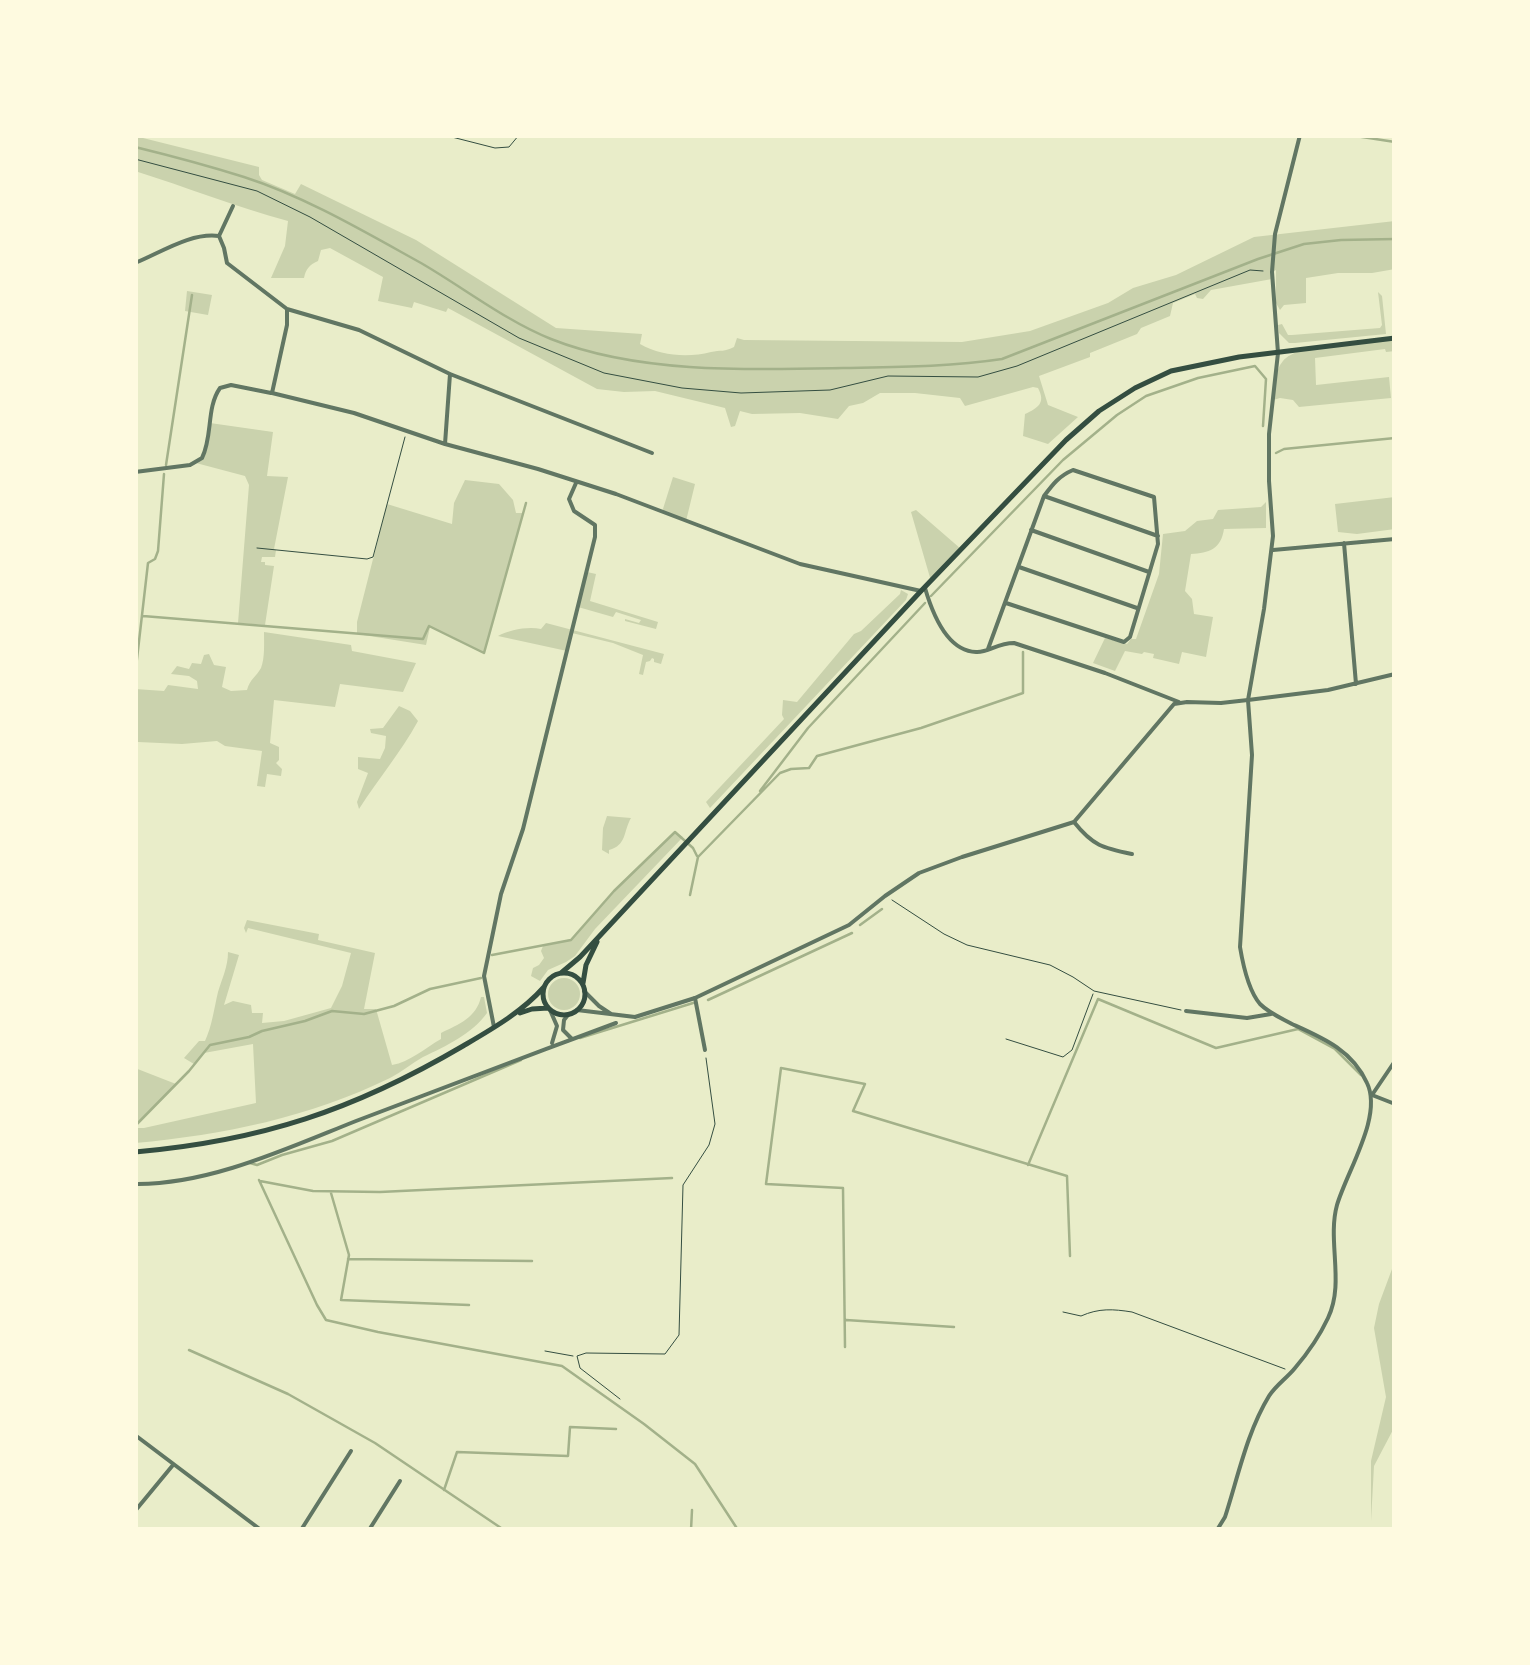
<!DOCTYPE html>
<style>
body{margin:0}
#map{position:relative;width:1530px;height:1665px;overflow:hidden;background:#e9edc9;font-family:Mulish,sans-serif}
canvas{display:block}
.frame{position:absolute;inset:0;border:138px solid #fefae0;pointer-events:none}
</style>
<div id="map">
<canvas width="1530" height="1665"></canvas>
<div class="frame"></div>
</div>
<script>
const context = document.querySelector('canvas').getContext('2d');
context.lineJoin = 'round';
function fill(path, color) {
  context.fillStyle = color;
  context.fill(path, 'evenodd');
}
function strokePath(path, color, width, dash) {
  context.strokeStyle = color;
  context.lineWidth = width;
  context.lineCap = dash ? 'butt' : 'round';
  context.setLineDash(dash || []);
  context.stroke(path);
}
fill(new Path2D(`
 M135,136L259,167V175L262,180L295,194L301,184L416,240L556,328L642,334L640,344C661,356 688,358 711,352C720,350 725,352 734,347L737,338L744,340L962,342L1030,331L1108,303L1133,288L1176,275L1254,237L1395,221V269L1372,273H1338L1306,278V303L1284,305L1280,310L1276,303V270L1272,272V279L1211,290L1203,299L1197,298L1195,294L1173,303L1170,316L1141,328L1137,334L1090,353V357L1039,376L1048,405L1078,417L1048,444L1023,436L1025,414C1038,408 1046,403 1038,388L1033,387L965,406L960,398L915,393H880L863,403L849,406L838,419L800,413L752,414L740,411L735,426L731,427L725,408L655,391L624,392L597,389L448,308L446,312L414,302L412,308L378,301L383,277L330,248L321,250L318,261C309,265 306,269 304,278H271L285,246L288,221C236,207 186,187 135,171Z
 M187,291L212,295L208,315L185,311Z
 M1378,292L1382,296L1386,334L1295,343H1289L1279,333L1278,325L1282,324L1288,335H1292L1380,328L1382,325Z
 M1395,338V351L1386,352L1385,349L1315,358L1316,385L1389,377L1391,398L1299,407L1293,400L1280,398L1273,400C1275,388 1274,371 1283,361C1299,342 1370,341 1395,338Z
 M210,423L273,432L267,476L288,477L274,549L276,550L275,557H262L261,562H265V565L274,566L265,625L238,623L249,485L245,476L196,463L202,458Z
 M673,477L695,484L686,521L662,512Z
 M465,480L499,484L513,500L516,513H523L484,653L430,627L426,645L357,634V622L387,504L452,524L454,503Z
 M1395,497V529L1357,534L1338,532L1335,504Z
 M1266,502V528L1224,529C1221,549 1209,553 1191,554L1185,591L1192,599L1194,614L1213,617L1206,657L1182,652L1179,664L1153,658L1154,654L1144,652L1142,654L1125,651L1115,671L1093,663L1105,638L1127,644L1131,639H1136L1159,574L1163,534L1185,531L1197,521L1213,519L1218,510L1261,507Z
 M916,510L961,549L931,581L911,512Z
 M587,572L596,574L590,601L658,622L656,629L625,621V619L639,623L641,620L616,612L613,617L578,607Z
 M901,590L908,594L906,600L710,808L706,802L784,719L782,715L783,700L797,702L854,634L861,631L900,594Z
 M546,623L664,654L661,664L654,662V659L652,658L650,661L646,662L643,675L639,674L643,655L613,643L572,633L567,651L498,636C509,630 528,626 541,629Z
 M264,632L351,645L352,651L416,663L403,692L340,684L335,707L274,700L270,743L279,747V760L276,763L282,769L281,776L267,774L265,787L257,786L262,751L225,746L217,741L182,744L138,742L135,746V689L164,691L168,685L198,689L197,681L189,676L171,674L177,666L189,669L192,663L201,664L204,655L209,654L214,665L226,667L222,687L231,691L247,690C250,679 256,677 261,668C265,658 264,643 264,632Z
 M399,706L410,711L418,721C401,752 379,778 359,809L357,802L368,773L358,769V757L380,759L385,748L386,736L371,733L370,729L383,728Z
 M607,816L631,818C623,832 627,845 609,850V854L602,850L603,828Z
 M675,832L683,837L595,929L575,956L566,962L548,970L540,981L531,976L533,968L539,965L544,958L541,951L543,946L571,939L614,891Z
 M247,920L319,934L318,940L375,953L364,1009H376L392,1065C410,1062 425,1048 441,1039V1033C459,1024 476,1018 481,997H484L487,1013C472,1034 446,1046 423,1057C412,1063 402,1072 390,1078C310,1117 224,1135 135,1143V1128H144L256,1103L253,1044L204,1053L194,1064L184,1058L199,1041H205C212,1026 214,1009 218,992C222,978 228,967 228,952L239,955L224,1005L233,1001L251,1005L252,1013H263L262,1023L284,1021L331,1008L342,986L351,953L248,928L246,933L244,928Z
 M548 994a16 16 0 1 1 32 0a16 16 0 1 1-32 0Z
 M135,1068L176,1084L135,1126Z
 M1395,1261V1426L1374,1466L1371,1521V1461L1386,1397L1374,1328L1379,1304Z`), '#cad2ad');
strokePath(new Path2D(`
 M1349,135L1395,142
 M135,147C172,156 209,166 244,177C306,197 365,232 421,263C464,288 506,321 551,339C639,374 751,370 843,368C896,367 949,367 1002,359L1258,259L1304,244L1341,240L1395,239
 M1276,453L1284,449L1395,438
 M166,465L192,295
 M931,596L1063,460L1117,415L1146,396L1198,378L1255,366L1266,379L1263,426
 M143,616L423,639L429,626L484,653L526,503
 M135,676L148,563L155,559L158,551L164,474
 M760,791L808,728L925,603
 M690,895L698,857L780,773L791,769L809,768L817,756L921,728L1023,693V652
 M860,925L882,909
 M492,955L571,940L614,891L675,832L693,848L697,856
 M708,1000L852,933
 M580,1038L693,1003
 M135,1126L189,1071L210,1045L249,1037L262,1031L305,1021L332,1011L364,1014L394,1006L430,989L481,978
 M250,1163L257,1165L282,1155L332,1141L521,1060
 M1028,1165L1098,999L1216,1048L1298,1029L1335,1049L1361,1075
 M259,1180L317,1305L326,1320L378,1332L562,1366L644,1424L695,1464L738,1530
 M260,1181L313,1191L380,1192L672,1178
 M331,1193L349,1255L341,1300L469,1305
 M348,1259L532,1261
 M846,1320L954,1327
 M845,1347L843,1188L766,1184L781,1068L865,1084L853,1111L1067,1176L1070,1256
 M189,1350L288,1394L375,1443L504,1530
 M444,1490L457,1452L568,1456L570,1427L616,1429
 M691,1530L692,1510`), '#a3b18a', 2.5);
strokePath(new Path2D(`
 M444,135L495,148L509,147L519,135
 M135,159L257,191L310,217L519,338L604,373L682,388L741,393L830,390L888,376L978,377L1017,366L1250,270L1263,271
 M257,548L367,559L373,557L405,437
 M892,900L944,934L967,945L1050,965L1073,977L1094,991L1181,1010
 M1006,1039L1063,1057L1072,1050L1093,994
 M1063,1312L1081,1316C1099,1308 1113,1309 1132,1312L1285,1369
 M545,1351L573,1356
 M620,1399L580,1368L577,1356L586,1353L665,1354L679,1335L683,1185L709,1145L715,1124L706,1058`), '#344e41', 1);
strokePath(new Path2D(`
 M219,236L224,248L227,263L287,309V325L272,393L354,413L445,444L538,469L616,494L800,564L921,591
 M135,263C160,253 191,232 219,236L233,206
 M287,309L359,330L450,374L652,453
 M445,444L450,374
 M135,472L190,465L202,458C213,436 206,408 220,388L231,385L271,393
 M1044,496L1158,536
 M1031,530L1149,572
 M1344,543L1356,684
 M1273,550L1395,539
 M1019,567L1137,608
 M925,588C932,612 946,651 976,652C988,653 997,643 1014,643L1105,673L1179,702
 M988,649L1044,496C1053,484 1059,476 1073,470L1154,497L1158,544L1130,637L1124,642L1006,603
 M1248,700L1328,690L1395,674
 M1074,822C1093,846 1103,848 1132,854
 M695,998L705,1050
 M550,1010L557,1026L552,1043
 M1186,1011L1247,1018L1271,1014
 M568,1015L564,1020L563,1030L572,1039
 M494,1027L484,976L501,894L523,829L595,537V525L574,511L569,499L576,483
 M1395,1061L1372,1095L1395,1104
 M135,1184C209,1185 288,1148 356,1121C442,1088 529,1055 616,1023
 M135,1511L173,1465
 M301,1530L351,1451
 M369,1530L400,1481`), '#617663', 4);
strokePath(new Path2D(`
 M584,991L599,1006L611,1014
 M577,1010L635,1017L695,998L849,925L885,896L919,873L962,857L1074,822L1174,704L1187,702L1221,703L1248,700
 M135,1435L261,1530
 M1217,1530L1225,1517C1238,1477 1247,1432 1269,1396C1276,1385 1287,1378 1295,1368C1307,1354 1320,1335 1328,1318C1345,1283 1327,1241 1337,1205C1347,1171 1383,1116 1367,1083C1352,1050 1323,1038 1292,1024C1281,1018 1269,1013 1260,1004C1248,990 1243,965 1240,947L1252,755L1248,700L1264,609L1273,536L1269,481V434L1278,353L1272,272L1275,234L1300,135`), '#617663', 4);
strokePath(new Path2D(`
 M561,973L580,957L921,591L1066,440L1099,411L1135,388L1171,371L1239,357L1395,338
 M543 994a21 21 0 1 1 42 0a21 21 0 1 1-42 0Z
 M583,983L586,965L597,942
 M520,1013L532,1009L548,1008
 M135,1152C261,1141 354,1110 463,1046C492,1029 522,1012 544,987`), '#344e41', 5);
</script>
